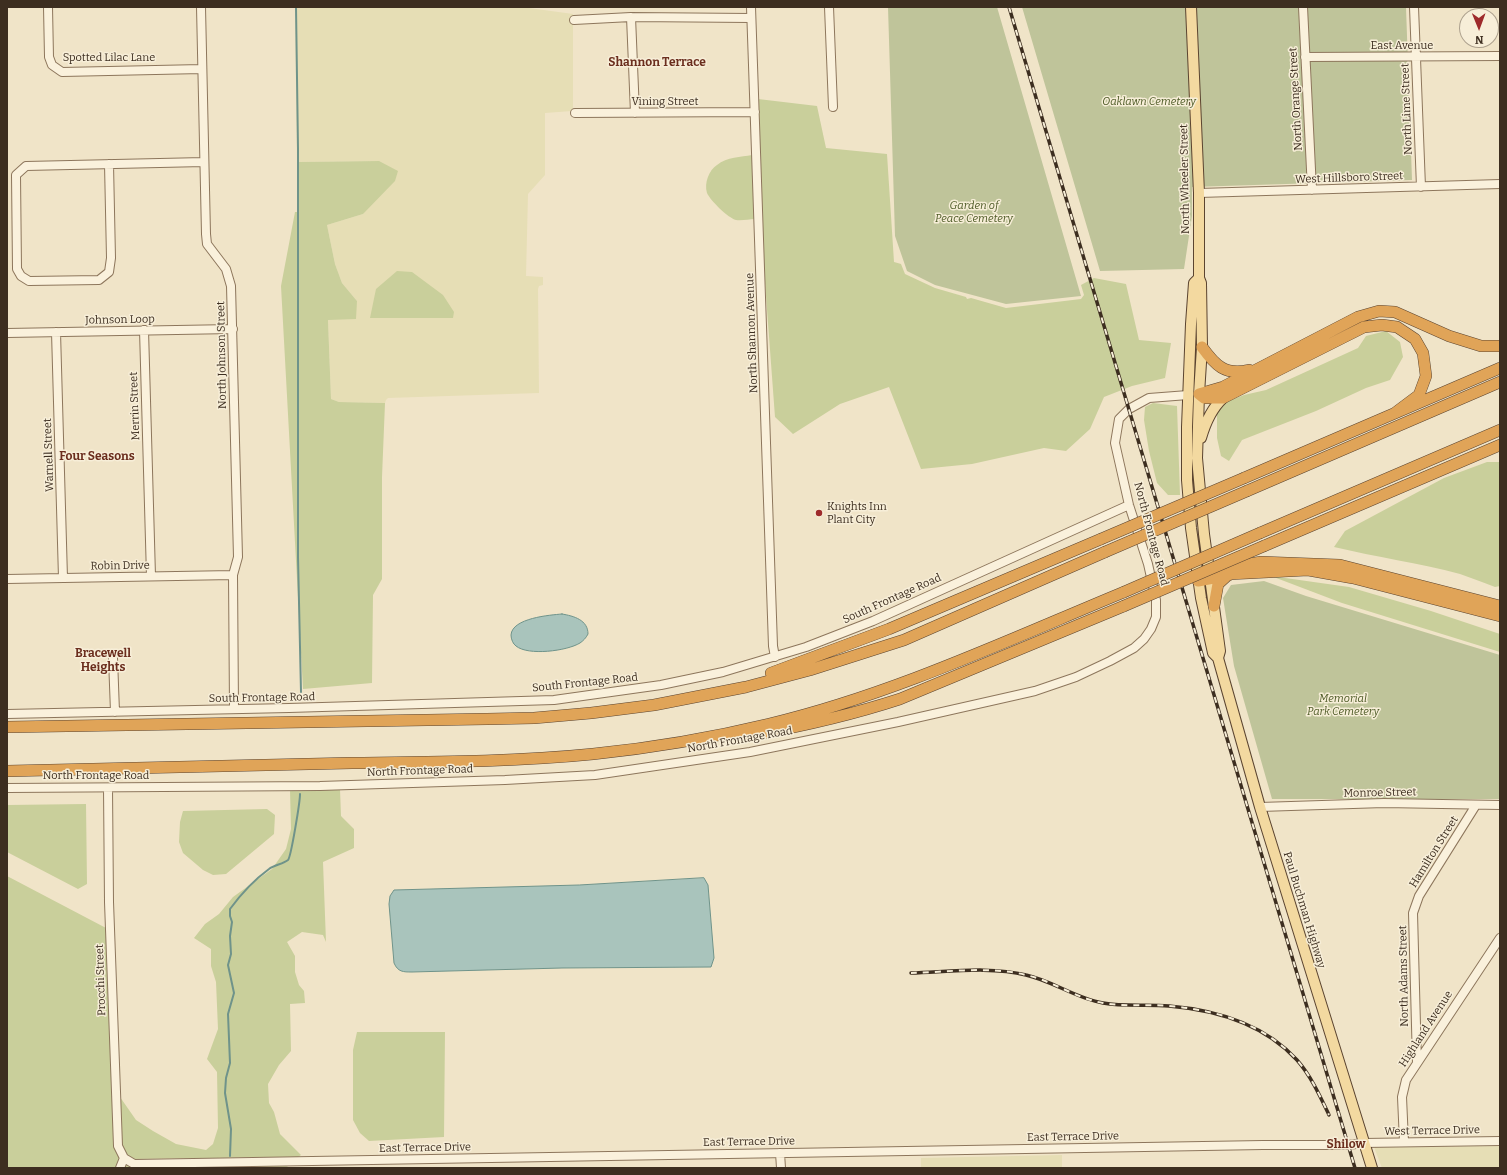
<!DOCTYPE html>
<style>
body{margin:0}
#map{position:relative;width:1507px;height:1175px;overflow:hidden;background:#f0e4c8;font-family:Bitter,serif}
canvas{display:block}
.frame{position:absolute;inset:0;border:8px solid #3d2e20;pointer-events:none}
.north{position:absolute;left:1459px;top:8px;width:40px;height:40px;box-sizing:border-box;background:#f7eed8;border:1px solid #ada18e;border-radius:50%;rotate:179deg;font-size:11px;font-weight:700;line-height:16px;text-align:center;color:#3d2e20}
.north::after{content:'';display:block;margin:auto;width:14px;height:18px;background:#9e2a2b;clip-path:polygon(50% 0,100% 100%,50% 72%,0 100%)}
</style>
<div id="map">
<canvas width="1507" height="1175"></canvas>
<div class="frame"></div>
<div class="north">N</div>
</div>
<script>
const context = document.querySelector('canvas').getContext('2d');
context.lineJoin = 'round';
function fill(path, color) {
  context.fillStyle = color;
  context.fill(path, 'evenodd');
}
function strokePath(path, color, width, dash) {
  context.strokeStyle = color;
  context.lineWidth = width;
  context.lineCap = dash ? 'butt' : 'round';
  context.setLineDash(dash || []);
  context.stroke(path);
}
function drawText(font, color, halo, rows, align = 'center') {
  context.font = font + ' Bitter,serif';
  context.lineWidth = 3;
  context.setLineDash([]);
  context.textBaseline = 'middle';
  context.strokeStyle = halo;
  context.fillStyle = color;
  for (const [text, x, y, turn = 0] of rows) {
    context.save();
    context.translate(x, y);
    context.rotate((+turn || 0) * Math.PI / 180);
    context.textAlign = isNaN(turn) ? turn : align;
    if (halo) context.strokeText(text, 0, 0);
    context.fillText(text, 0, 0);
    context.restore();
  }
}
fill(new Path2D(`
 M295,7H529V8L573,14V16H571V24H573V109H572V111L545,113V175L528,194L526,276L543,277V285L539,286L538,289L539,393L388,398L386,400L385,403L339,402L331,399L328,320L357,301L342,283L335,264L327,225L363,214L379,161L297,162Z
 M1500,1146V1168H1382L1374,1147Z
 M1062,1155V1168H921V1158Z`), '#e6deb5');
fill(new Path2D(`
 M758,99L817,106L826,148L887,154L894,262L901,264L905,274L935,288L966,297L967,299L971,298L1006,308L1081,299L1084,295L1081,285L1094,278L1126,284L1139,340L1171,343L1165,378L1132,386L1104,397L1090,429L1066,451L1044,448L972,464L921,469L889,387L840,404L793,434L775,417L764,269Z
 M752,155L755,219C749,219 742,221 736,220C728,218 710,200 707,193C704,183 709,170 717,165C727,157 741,157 752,155Z
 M379,161L398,171L395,181L363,214L327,225L335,264L342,283L357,301L356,319L328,320L331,399L339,402L385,403L382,477V579L373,595L372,683L303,689L281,286L295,212H297V162Z
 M397,271L412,272L443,295L454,312L453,318H370L376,289Z
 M1386,331L1400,342L1403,357L1390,380L1366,388L1316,411L1242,440L1229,461L1221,456L1217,438V413L1226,402L1244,395L1266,390L1358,348L1366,336Z
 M1153,403L1177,406L1180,495H1168L1157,483L1149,451L1144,420L1145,407Z
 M1487,462H1500V586L1495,587C1484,583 1472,578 1460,574C1419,563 1376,557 1334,547L1345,531L1444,478Z
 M1271,576L1349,587L1431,611L1500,634V652L1342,603Z
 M340,789L341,816L354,829V848L323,862L326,942L323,935L302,932L287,942L295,956V972L299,985L304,991L305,1003L290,1004L291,1051L279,1065L268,1084L269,1103L274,1112L280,1134L301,1155L298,1157L134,1159L126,1155L122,1145L120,1097L136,1120L153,1131L176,1144L206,1150L213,1144L218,1128L217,1072L207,1059L218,1029L216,982L211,966V949L194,938L205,924L219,914L233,897L272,869L286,849L291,829L290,790Z
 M86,804L87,884L78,889L7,852V805Z
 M267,809L275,815L274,834L226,874L213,875L203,870L183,853L179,842L180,822L183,811Z
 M7,876L106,928L115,1148L120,1160L130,1166V1168H7Z
 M357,1032H445L444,1137L369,1141L360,1133L353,1120V1050Z
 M288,1165L287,1168H136Z`), '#c9cf9b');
fill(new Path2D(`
 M888,7H997L1081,296L1006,304L935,285L907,271L895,236Z
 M1022,7H1406L1412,180L1192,187V216L1184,269L1100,271Z
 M1264,581L1306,596L1500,655V799H1272L1234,666L1223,598L1231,585Z`), '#bfc49a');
const water = new Path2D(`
 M562,614C574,616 588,620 588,634C586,638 583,641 580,643C567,651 528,656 516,646C513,644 511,639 511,635C512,618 550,615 562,614Z
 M704,878L708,885L714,958L711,967L562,968L412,972C403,972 398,972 394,963L389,904L390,896L394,890L579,885Z`);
fill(water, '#a9c4bc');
strokePath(water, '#6f938a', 1);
strokePath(new Path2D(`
 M296,7L298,149V557L301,692
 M230,1156L231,1129L225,1093L226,1078L230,1063L228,1014L234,993L228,965L231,954L230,936L232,922L230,916V909C241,894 254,880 269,869C274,865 283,864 288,860C291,857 300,802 300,794`), '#6f938a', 2);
const minor = new Path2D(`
 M48,7L49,57L52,65L62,72L202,69
 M201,7L206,234L207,244L226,269L231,286L238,557L233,575L234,709
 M751,7L773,646L775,657
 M829,7L833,107
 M1303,7L1312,190
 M1414,7L1421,187
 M631,17L635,113
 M574,20L631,17L751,18
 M1305,57L1500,56
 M575,113L755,112
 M109,164L111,258L109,272L99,280L29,281L21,276L17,269L16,175L26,166L204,162
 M1199,193L1500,184
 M144,330L151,576
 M56,332L63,578
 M7,333L233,329
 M7,579L233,575
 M113,658L115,712
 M7,714L289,708L554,700L661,685L723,672L806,647L873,621L1129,505
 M7,788L320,786L505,780L595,775L750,752L898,722L1035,691L1076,677L1110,661L1134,648L1144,639L1151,629L1156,617V600L1148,564L1129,505L1115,443L1119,419L1129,409L1149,398L1188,395
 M108,788L109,902L118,1146L124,1158L134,1164L1263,1145H1348L1364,1143L1500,1141
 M1260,807L1384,803L1500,805
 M1417,1063L1413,913L1419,896L1476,805
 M1404,1142L1402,1097L1406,1080L1500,938
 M780,1153L781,1168
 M120,1168L124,1158`);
const major = new Path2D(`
 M1191,7L1199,193V278L1201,283L1202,347L1199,394L1197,458L1204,534L1220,651L1218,658
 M1199,278L1194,283L1191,324L1187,427V480L1191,528L1201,598L1213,653L1218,658L1260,807L1372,1168
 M1201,438C1205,424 1211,409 1223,398`);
const highway = new Path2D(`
 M1202,347C1215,365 1225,376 1249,370
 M1199,394L1204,398H1223L1364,327L1382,325L1397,327L1415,339L1423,353L1426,376L1419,395L1395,413
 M1199,394L1223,387L1358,317L1379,311L1395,312L1449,336L1481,346H1500
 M1244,478L1500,368
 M1247,491L1500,382
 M1260,533L1500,430
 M1264,546L1500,445
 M1220,569L1261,562L1340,565L1500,606
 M1198,581L1229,575
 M1214,606L1218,584L1229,574L1308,570L1353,578L1500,616
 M771,673L889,629L1101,539
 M7,727L487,719L534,718L591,713L654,705L746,687L810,670L904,640L1105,552
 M740,736L753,735C803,726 851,715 900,699L1124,606
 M7,771C122,769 237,766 352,763C432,762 513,762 593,754C652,748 711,738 769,724C891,695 1008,640 1124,592`);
strokePath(minor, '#8d765c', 10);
strokePath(major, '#5b4430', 12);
strokePath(highway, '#5b4430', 12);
strokePath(minor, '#faf1dc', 8);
strokePath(major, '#f3d9a0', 10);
strokePath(highway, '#e0a458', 11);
const rail = new Path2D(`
 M1009,7L1355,1168
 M911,973C947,972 991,966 1026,975C1053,981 1075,998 1103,1003C1125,1007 1147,1004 1169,1006C1217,1010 1264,1024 1297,1060C1311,1076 1320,1096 1329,1115`);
strokePath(rail, '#3d2e20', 3.5);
strokePath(rail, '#f7eed8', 2, [6]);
const highwayBridge = new Path2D(`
 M1101,539L1244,478
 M1105,552L1247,491
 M1124,592L1260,533
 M1124,606L1264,546`);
strokePath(highwayBridge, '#5b4430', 12, []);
strokePath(highwayBridge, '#e0a458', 11);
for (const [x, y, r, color] of [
 [819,513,4,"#9e2a2b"]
]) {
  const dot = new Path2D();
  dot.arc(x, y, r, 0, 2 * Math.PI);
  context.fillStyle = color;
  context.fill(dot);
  strokePath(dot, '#f7eed8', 1.5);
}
drawText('11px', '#3d2e20', '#f7eed8', [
 ["East Avenue",1402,46],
 ["Spotted Lilac Lane",109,58],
 ["North Orange Street",1296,99,-93],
 ["Vining Street",665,102],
 ["North Lime Street",1407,109,-92],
 ["West Hillsboro Street",1349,178,-2],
 ["North Wheeler Street",1185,179,-91],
 ["Johnson Loop",120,320,-1],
 ["North Shannon Avenue",752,333,-92],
 ["North Johnson Street",222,355,-91],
 ["Merrin Street",135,406,-92],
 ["Warnell Street",49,455,-92],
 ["North Frontage Road",1151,534,75],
 ["Robin Drive",120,566,-1],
 ["South Frontage Road",892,599,-24],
 ["South Frontage Road",585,683,-6],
 ["South Frontage Road",262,698,-1],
 ["North Frontage Road",740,740,-10],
 ["North Frontage Road",420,771,-2],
 ["North Frontage Road",96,776],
 ["Monroe Street",1380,793,-1],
 ["Hamilton Street",1434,852,-58],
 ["Paul Buchman Highway",1304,910,73],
 ["North Adams Street",1404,976,-91],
 ["Procchi Street",101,980,-92],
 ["Highland Avenue",1426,1029,-57],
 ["West Terrace Drive",1432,1131,-1],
 ["East Terrace Drive",1073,1137,-1],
 ["East Terrace Drive",749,1142,-1],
 ["East Terrace Drive",425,1148,-1]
]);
drawText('italic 11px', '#4d5a26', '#f7eed8', [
 ["Oaklawn Cemetery",1149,102],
 ["Garden of",974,206],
 ["Peace Cemetery",974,219],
 ["Memorial",1343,699],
 ["Park Cemetery",1343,712]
]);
drawText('11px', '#3d2e20', '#f7eed8', [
 ["Knights Inn",827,507],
 ["Plant City",827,520]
], 'left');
drawText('bold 12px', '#6b2e1e', '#f7eed8', [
 ["Shannon Terrace",657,63],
 ["Four Seasons",97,457],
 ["Bracewell",103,654],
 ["Heights",103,668],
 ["Shilow",1346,1145]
]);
</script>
